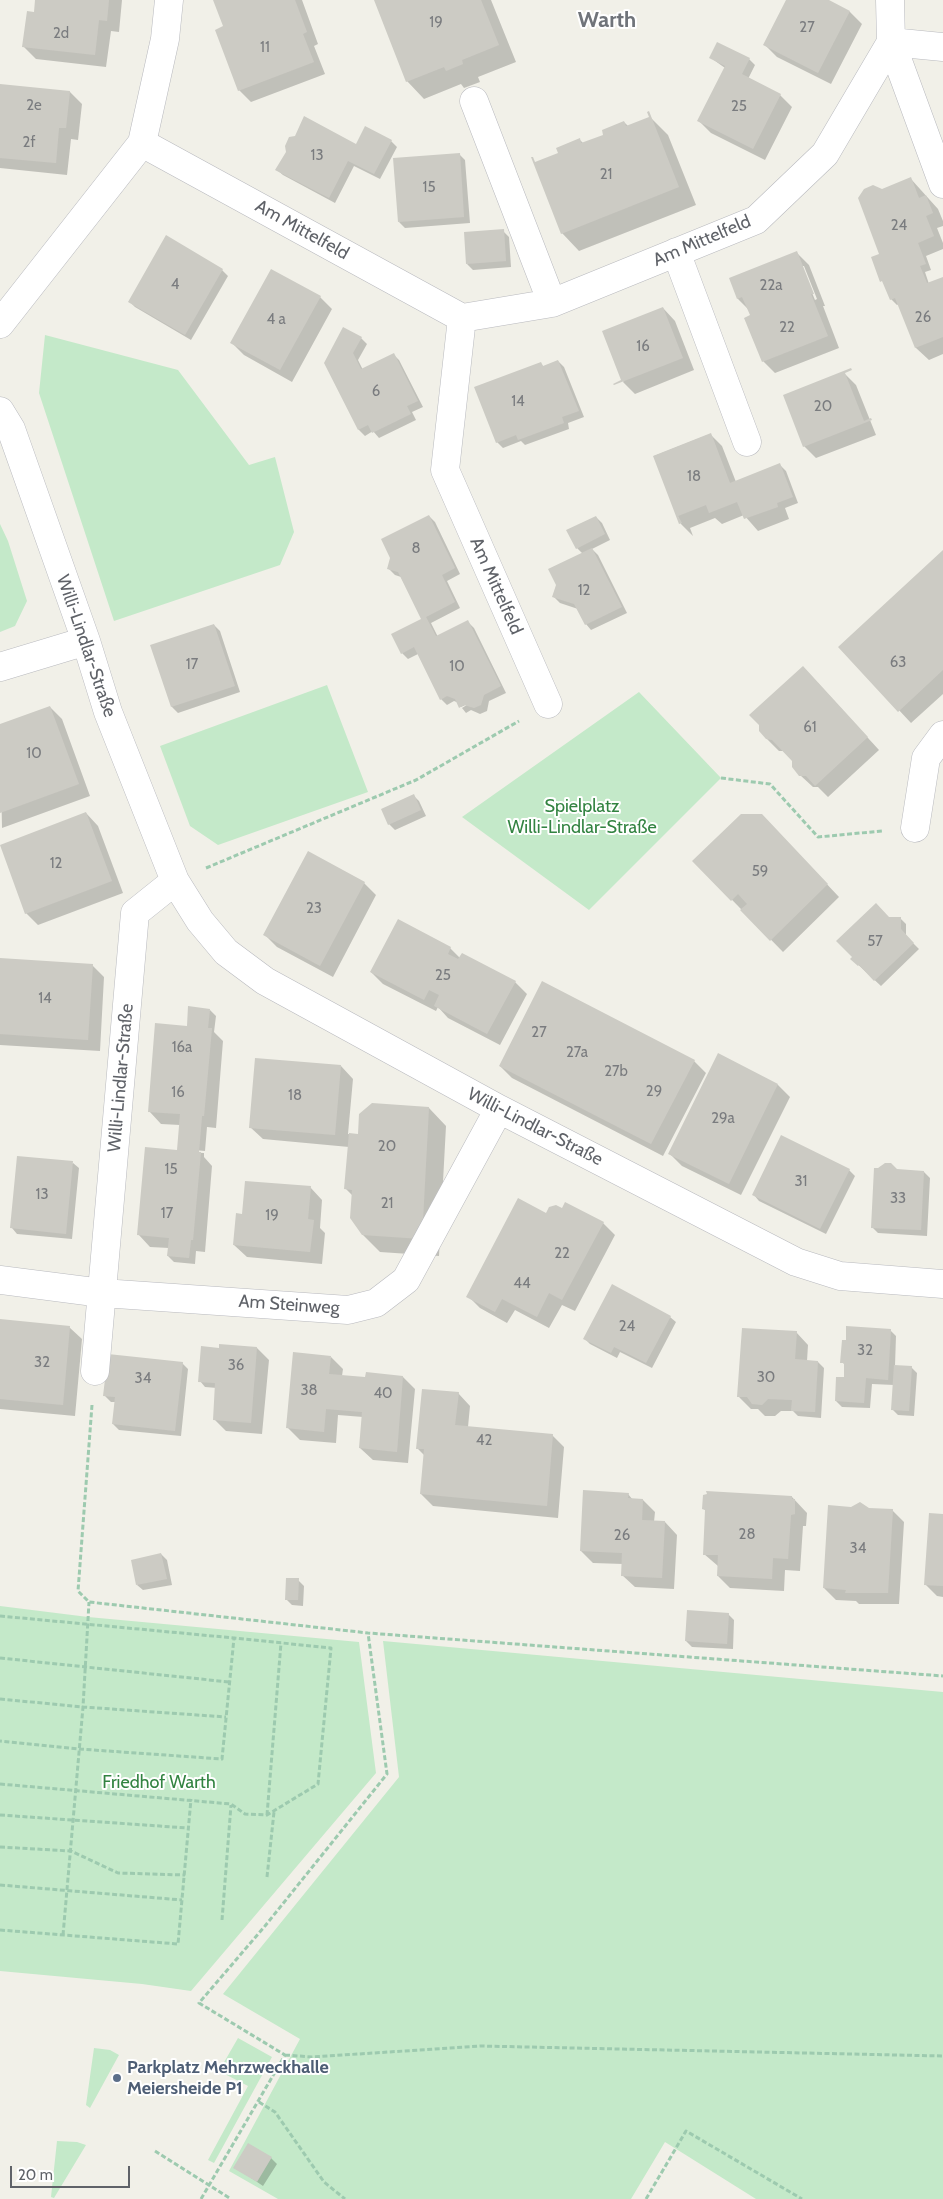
<!DOCTYPE html>
<meta charset="utf-8">
<style>
body{margin:0}
#map{position:relative;width:943px;height:2199px;overflow:hidden;background:#f1f0e8;font-family:Cabin,sans-serif}
canvas{display:block}
.scale{position:absolute;left:10px;top:2166px;width:120px;height:22px;box-sizing:border-box;border:2px solid #5f6268;border-top:0;padding-left:6px;font-size:15px;line-height:18px;white-space:nowrap;color:#5f6268;-webkit-text-stroke:4px #fff;paint-order:stroke}
</style>
<div id="map">
<canvas width="943" height="2199"></canvas>
<div class="scale">20 m</div>
</div>
<script>
const context = document.querySelector('canvas').getContext('2d');
context.lineJoin = 'round';
function fill(path, color) {
  context.fillStyle = color;
  context.fill(path, 'evenodd');
}
function strokePath(path, color, width, dash) {
  context.strokeStyle = color;
  context.lineWidth = width;
  context.lineCap = dash ? 'butt' : 'round';
  context.setLineDash(dash || []);
  context.stroke(path);
}
function drawText(font, color, halo, rows, align = 'center') {
  context.font = font + ' Cabin,sans-serif';
  context.lineWidth = 4;
  context.setLineDash([]);
  context.textBaseline = 'middle';
  context.strokeStyle = halo;
  context.fillStyle = color;
  for (const [text, x, y, turn = 0] of rows) {
    context.save();
    context.translate(x, y);
    context.rotate((+turn || 0) * Math.PI / 180);
    context.textAlign = isNaN(turn) ? turn : align;
    if (halo) context.strokeText(text, 0, 0);
    context.fillText(text, 0, 0);
    context.restore();
  }
}
fill(new Path2D(`
 M45,335L178,370L249,465L275,457L294,532L280,565L114,621L39,393Z
 M0,524L8,541L27,601L15,626L0,632Z
 M327,685L368,792L218,845L190,826L160,746Z
 M639,692L721,778L589,910L462,817Z
 M0,1606L88,1617L359,1642L376,1773L191,1991L142,1984L0,1971Z
 M383,1641L943,1692V2199H756L665,2142L631,2199H278L229,2171L300,2039L223,1994L399,1777Z
 M238,2038L272,2057L214,2163L208,2160L248,2086L219,2071Z
 M94,2048L110,2050L119,2055L90,2108L86,2105Z
 M57,2141L77,2142L86,2145L54,2198L51,2197Z`), '#c4e9c9');
fill(new Path2D(`
 M37,0H122L119,32L111,31L106,67L36,59L24,47L35,14Z
 M216,0H302L318,44L314,46L325,74L251,102L239,90L225,27Z
 M375,0H491L516,62L478,77L480,82L464,88L461,84L424,99L407,81Z
 M787,0H826L850,12L862,24L831,84L777,57L765,45Z
 M711,58L749,59L755,65L748,79L780,95L792,107L765,160L711,133L699,121L725,68Z
 M0,85L70,92L82,104L78,140L71,139L67,175L0,168Z
 M651,118L668,135L696,205L579,251L562,233L559,154L580,140L584,144L605,136L624,122L628,126Z
 M391,141L397,147L380,179L354,166L335,203L283,175L277,170L356,146Z
 M459,154L465,160L470,223L405,228L399,222Z
 M911,179L938,209L943,221V226L937,228L943,243V249L926,256L931,270L925,272L929,284L943,278V354L929,360L916,348L899,304L897,305L891,299L881,255L882,190Z
 M503,231L509,237L511,267L473,270L467,264Z
 M797,253L809,265L825,306H823L839,348L775,373L763,361L751,316L749,310L738,299L730,279ZM801,266H804L817,299L815,300Z
 M222,270L228,276L191,340L135,307L129,301Z
 M320,297L332,309L292,382L244,355L232,343Z
 M663,308L675,321L694,370L635,394L623,382Z
 M361,338L367,344L358,360L363,370L394,355L399,360L423,407L412,412L416,420L379,438L373,431L365,436L359,430L325,363Z
 M558,361L564,367L584,417L568,423L569,429L525,445L521,441L503,448L497,442L541,364L544,367Z
 M844,373L856,385L876,435L816,458L804,446Z
 M710,434L722,446L736,482L780,465L786,471L798,503L785,508L789,519L758,531L744,515L722,524L715,518L690,528L693,536L681,524L654,456Z
 M429,516L435,522L460,574L447,581L460,608L431,623L438,637L468,622L474,628L506,693L489,701L487,711L480,714L471,710L466,713L462,708L470,703L461,707L459,703L454,701L447,705L441,699L418,654L408,659L402,653L423,620L401,577L395,575L389,569Z
 M596,517L602,523L610,540L592,549L598,555L627,613L591,630L586,624L578,609L560,603L554,597L583,554L577,548Z
 M943,552V694L911,723L840,647Z
 M214,625L220,631L240,692L178,713L172,707L152,646Z
 M815,680L879,750L828,797L818,787H813L800,775L794,761L785,751H779L767,739Z
 M50,707L62,719L90,796L2,828L0,725Z
 M413,795L419,801L426,816L395,830L389,824Z
 M86,813L98,826L123,893L38,925L26,913Z
 M774,828L839,897L783,952L694,861Z
 M364,883L376,895L333,977L277,947L265,935Z
 M889,918H900L906,924V936L919,949L881,986L852,959Z
 M450,948L460,958L515,982L527,994L500,1045L448,1018L438,1007L436,1011L383,984L371,972Z
 M0,959L92,965L104,977L100,1051L0,1045Z
 M210,1010L216,1016L214,1032L223,1041L216,1128L207,1127L205,1151L183,1149V1152L204,1153V1157L212,1166L205,1252L196,1251L195,1264L174,1262L168,1256L169,1248L150,1247L138,1234L178,1152L180,1125L161,1124L149,1111L190,1027Z
 M718,1055L778,1085L790,1097L741,1195L682,1166L670,1154Z
 M694,1061L706,1073L663,1156L512,1078L500,1066Z
 M341,1066L353,1079L348,1134L359,1135L429,1108L446,1126L439,1256L380,1252L363,1235L353,1196L346,1189L349,1147L263,1139L250,1127Z
 M73,1163L79,1168L72,1239L17,1234L12,1228Z
 M849,1170L855,1176L826,1234L759,1201L754,1195Z
 M897,1170L924,1172L930,1178L927,1236L878,1233L872,1227Z
 M310,1187L322,1200L320,1228L325,1233L322,1264L247,1257L234,1245L243,1215Z
 M547,1215L603,1223L615,1235L575,1311L562,1305L549,1328L515,1310L507,1323L480,1308L468,1296Z
 M670,1317L676,1322L652,1368L620,1352L617,1358L590,1344L584,1338Z
 M0,1320L69,1327L82,1339L75,1416L0,1409Z
 M890,1330L896,1336L895,1366L911,1367L917,1373L914,1416L898,1415L892,1409L894,1385L872,1384L870,1408L842,1407L836,1401L845,1378L846,1366L842,1362Z
 M796,1332L808,1345L807,1361L818,1362L824,1368L821,1418L798,1416L793,1411H781L775,1416H765L758,1409H751L739,1397Z
 M257,1348L269,1360L262,1434L226,1431L214,1419L217,1388L205,1387L200,1381L220,1349Z
 M331,1357L343,1369L342,1376L364,1378L403,1377L415,1389L408,1463L373,1460L360,1448L363,1417L338,1415L336,1443L300,1440L288,1428Z
 M182,1363L188,1369L181,1436L119,1430L113,1424L116,1402H111L105,1396Z
 M458,1393L470,1406L468,1427L552,1435L564,1447L558,1518L433,1506L421,1494L425,1456L417,1448Z
 M628,1494L633,1500H643L655,1512L654,1522H665L677,1535L674,1589L635,1587L622,1575L623,1564L593,1563L581,1551Z
 M708,1496L792,1497L807,1513L806,1526H803L800,1571L785,1570L784,1591L730,1588L718,1576V1566L704,1554L707,1512L704,1509Z
 M892,1510L904,1522L899,1604H859L856,1601L836,1600L824,1588Z
 M943,1515V1597L937,1596L925,1584Z
 M161,1554L167,1560L172,1585L143,1590L137,1585Z
 M298,1580L304,1586L303,1606L292,1605L286,1599Z
 M728,1614L734,1620L733,1649L692,1647L686,1641Z
 M271,2158L277,2164L263,2186L235,2167Z`), '#0003');
fill(new Path2D(`
 M35,0H109L107,21L99,20L95,55L22,47L27,11L34,12Z
 M213,0H295L307,32L303,34L314,62L238,91L215,30L223,26Z
 M374,0H481L499,45L462,60L463,64L446,71L444,67L406,82Z
 M786,0H829L850,11L818,73L763,45Z
 M717,42L750,58L742,74L781,94L753,149L697,121L725,66L709,58Z
 M0,84L70,91L66,128H59L56,163L0,158Z
 M649,111L679,187L561,234L531,157H533L535,162L558,153L556,148L580,138L581,143L603,135L602,130L624,121L626,126L649,117L647,112Z
 M304,116L356,144L365,126L392,140L374,174L348,161L329,198L275,170L286,152L285,146L289,137L295,136Z
 M460,153L464,217L398,222L393,158Z
 M911,177L919,198L926,195L933,213L926,216L934,236L918,243L926,264L920,266L927,283L943,277V337L915,348L895,298L890,300L882,281L880,282L871,257L879,254L858,198L864,189L873,185L882,189Z
 M504,229L506,261L466,264L464,232Z
 M166,235L223,269L185,335L128,302Z
 M797,251L814,294H811L828,336L762,362L744,318L750,315L742,297L737,299L729,278Z
 M271,269L321,296L280,370L230,343Z
 M663,307L683,358L614,385L613,384L621,380L602,331Z
 M343,327L362,337L353,353L361,369L394,353L418,401L407,406L411,414L372,433L368,425L358,430L324,363Z
 M558,360L579,411L562,417L564,423L518,440L516,435L496,443L474,387L541,362L543,366Z
 M851,368L852,370L845,373L864,421L871,418L872,420L803,447L783,395Z
 M711,433L730,483L780,463L793,497L777,503L778,507L744,519L737,502L709,513L706,505L678,516L682,523L679,524L653,456Z
 M429,515L455,568L442,575L455,602L426,617L436,636L468,620L501,686L484,695L481,705L474,708L464,705L459,708L455,699L447,696L440,700L414,647L401,654L391,634L421,619L398,572L387,569L390,558L381,539Z
 M596,516L605,534L576,549L566,530Z
 M592,548L622,607L585,625L574,604L552,597L556,585L548,569Z
 M943,550V670L898,712L838,647Z
 M214,624L235,686L171,707L150,645Z
 M803,666L868,737L815,786L806,776H799L792,767V761L772,740L766,739L759,731V725L749,715Z
 M50,706L79,784L0,813V724Z
 M414,794L421,810L388,825L381,809Z
 M86,812L112,881L25,914L0,845Z
 M741,814H762L828,884L770,941L740,910L747,904L738,894L731,901L692,861Z
 M308,851L365,882L320,966L263,935Z
 M876,903L889,917H901V929L914,943L874,981L859,965L858,966L850,959L852,957L836,941Z
 M398,919L451,947L448,954L458,959L462,953L516,981L487,1034L434,1006L439,995L429,990L424,1000L370,972Z
 M0,958L93,964L88,1040L0,1034Z
 M542,981L695,1060L651,1144L499,1066Z
 M188,1006L210,1009L208,1028H212L204,1116H202L199,1152H201L193,1240H191L189,1258L167,1256L169,1238L137,1235L145,1147L177,1150L180,1114L148,1112L155,1023L187,1026Z
 M718,1053L778,1084L729,1184L668,1154Z
 M255,1058L341,1065L335,1135L249,1128Z
 M372,1103L429,1107L422,1239L362,1235L350,1218L352,1190L344,1189L349,1133L358,1134L359,1114Z
 M781,1135L850,1169L820,1229L752,1195Z
 M17,1156L73,1161L66,1234L10,1228Z
 M885,1163H891L897,1169L924,1171L921,1230L871,1228L874,1168H878Z
 M245,1181L311,1186L308,1219L314,1220L310,1252L233,1245L236,1213L242,1214Z
 M518,1198L546,1213L549,1207L556,1205L562,1208L565,1202L604,1222L562,1300L549,1293L537,1317L502,1299L495,1312L466,1297Z
 M612,1284L671,1316L646,1363L614,1347L611,1353L583,1339Z
 M0,1319L70,1326L63,1405L0,1399Z
 M846,1326L891,1329L888,1380L866,1378L864,1403L835,1401L836,1377H844V1363H840L842,1340H846Z
 M742,1328L797,1331L795,1359L818,1361L815,1412L791,1411L792,1400L768,1399L762,1405L752,1404L747,1397H737Z
 M219,1344L257,1347L251,1423L213,1420L215,1383L198,1382L201,1346L219,1348Z
 M293,1352L331,1356L329,1374L365,1377L366,1372L403,1376L397,1452L359,1448L362,1412L326,1409L324,1432L286,1428Z
 M108,1354L183,1362L175,1431L112,1424L115,1397L103,1396Z
 M894,1365L912,1366L909,1411L891,1410Z
 M422,1389L459,1392L455,1425L553,1434L547,1506L420,1494L424,1449H416Z
 M583,1490L629,1493L628,1498L643,1499L642,1520L665,1521L662,1578L621,1576L622,1553L580,1551Z
 M706,1491L792,1496V1499H795V1514L791,1515L788,1559L773,1558L772,1579L717,1576L718,1555H703L705,1510L702,1509L703,1495L707,1494Z
 M860,1502L869,1508L893,1509L888,1593H845L846,1590L823,1588L828,1505L851,1507Z
 M929,1513L943,1514V1586L924,1585Z
 M161,1553L167,1579L136,1585L131,1560Z
 M286,1578H299L298,1600H285Z
 M687,1610L729,1613L727,1644L685,1641Z
 M248,2143L272,2157L257,2182L233,2168Z`), '#cccbc4');
const minor = new Path2D(`
 M943,47L891,42L943,184
 M474,101L552,303
 M142,143L462,318L552,303L756,220L825,154L891,42L890,0
 M676,252L747,442
 M462,318L445,470L548,704
 M0,324L142,143L165,39L169,0
 M0,411L11,429L86,641L108,712L175,881L200,921L226,952L265,981L499,1109L796,1262L840,1276L943,1284
 M0,667L86,641
 M915,828L926,758L943,735
 M0,1280L102,1293L348,1310L376,1303L406,1280L499,1109
 M95,1371L135,913L175,881`);
strokePath(minor, '#b8b9be', 29);
strokePath(new Path2D(`
 M721,778L770,784L818,837L882,831
 M206,868L416,780L519,721
 M92,1405L78,1591L89,1602L368,1633L943,1676
 M0,1616L234,1638L222,1759L79,1749L0,1741
 M0,1658L229,1682
 M0,1699L83,1707L226,1717
 M0,1784L231,1804L245,1814L267,1815L318,1784L331,1648L234,1638
 M0,1815L188,1828
 M267,1815L281,1643
 M0,1847L71,1851L118,1873L185,1875
 M267,1877L274,1812
 M0,1885L182,1900
 M222,1920L231,1805
 M0,1930L178,1944L191,1799
 M63,1935L83,1707L89,1602
 M285,2055L312,2057L481,2046L943,2056
 M259,2102L275,2112L324,2182L345,2199
 M155,2151L231,2199
 M201,2199L285,2055L199,2003L265,1926L387,1774L368,1633
 M646,2199L686,2131L802,2199`), '#9dcaaf', 3, [5, 2.5]);
strokePath(minor, '#fff', 28);
for (const [x, y, r, color] of [
 [117,2078,5,"#5c6f8a"]
]) {
  const dot = new Path2D();
  dot.arc(x, y, r, 0, 2 * Math.PI);
  context.fillStyle = color;
  context.fill(dot);
  strokePath(dot, '#fff', 2);
}
drawText('15px', '#7a7c7f', null, [
 ["19",436,23],
 ["27",807,28],
 ["2d",61,34],
 ["11",265,48],
 ["2e",34,106],
 ["25",739,107],
 ["2f",29,143],
 ["13",317,156],
 ["21",606,175],
 ["15",429,188],
 ["24",899,226],
 ["4",175,285],
 ["22a",771,286],
 ["26",923,318],
 ["4 a",276,320],
 ["22",787,328],
 ["16",643,347],
 ["6",376,392],
 ["14",518,402],
 ["20",823,407],
 ["18",694,477],
 ["8",416,549],
 ["12",584,591],
 ["63",898,663],
 ["17",192,665],
 ["10",457,667],
 ["61",810,728],
 ["10",34,754],
 ["12",56,864],
 ["59",760,872],
 ["23",314,909],
 ["57",875,942],
 ["25",443,976],
 ["14",45,999],
 ["27",539,1033],
 ["16a",182,1048],
 ["27a",577,1053],
 ["27b",616,1072],
 ["29",654,1092],
 ["16",178,1093],
 ["18",295,1096],
 ["29a",723,1119],
 ["20",387,1147],
 ["15",171,1170],
 ["31",801,1182],
 ["13",42,1195],
 ["33",898,1199],
 ["21",387,1204],
 ["17",167,1214],
 ["19",272,1216],
 ["22",562,1254],
 ["44",522,1284],
 ["24",627,1327],
 ["32",865,1351],
 ["32",42,1363],
 ["36",236,1366],
 ["30",766,1378],
 ["34",143,1379],
 ["38",309,1391],
 ["40",383,1394],
 ["42",484,1441],
 ["28",747,1535],
 ["26",622,1536],
 ["34",858,1549]
]);
drawText('18px', '#5f6268', '#fff', [
 ["Am Mittelfeld",302,230,29],
 ["Am Mittelfeld",702,241,-23],
 ["Am Mittelfeld",496,586,66],
 ["Willi-Lindlar-Straße",86,646,71],
 ["Willi-Lindlar-Straße",121,1078,-85],
 ["Willi-Lindlar-Straße",535,1127,27],
 ["Am Steinweg",289,1305,4]
]);
drawText('18px', '#328341', '#fff', [
 ["Spielplatz",582,807],
 ["Willi-Lindlar-Straße",582,828],
 ["Friedhof Warth",159,1783]
]);
drawText('bold 18px', '#4e5e75', '#fff', [
 ["Parkplatz Mehrzweckhalle",127,2068],
 ["Meiersheide P1",127,2089]
], 'left');
drawText('bold 22px', '#70747a', '#fff', [
 ["Warth",607,21]
]);
</script>
